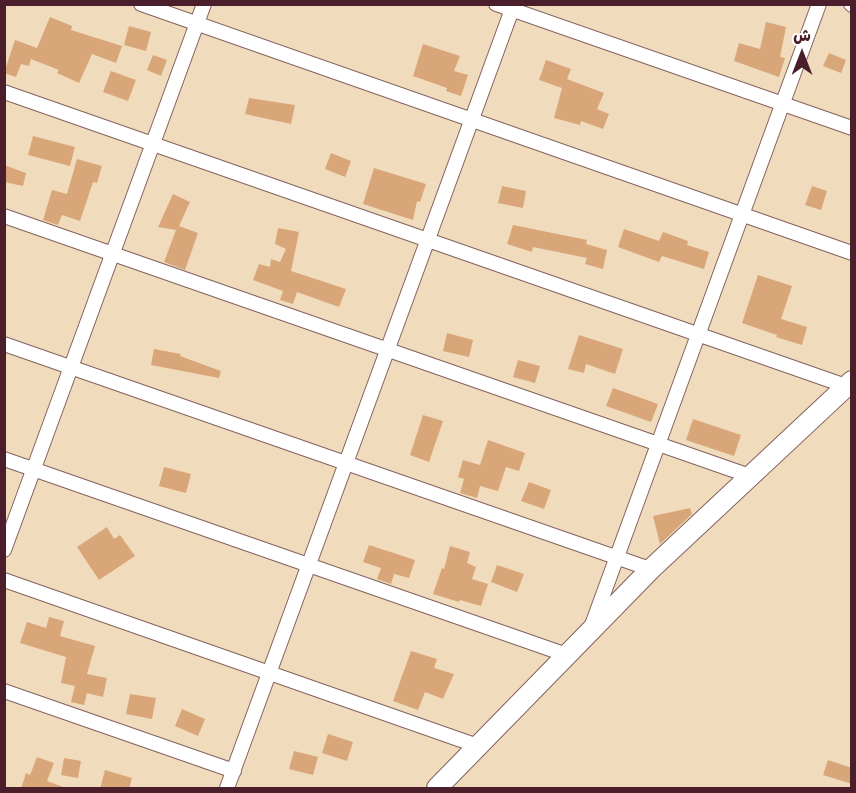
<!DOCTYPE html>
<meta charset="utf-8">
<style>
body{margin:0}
#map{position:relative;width:856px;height:793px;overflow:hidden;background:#f0dcbc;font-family:"Architects Daughter","Playpen Sans Arabic",sans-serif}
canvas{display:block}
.frame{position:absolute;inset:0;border:6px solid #4a1f2b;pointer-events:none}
.north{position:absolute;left:772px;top:24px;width:60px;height:60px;-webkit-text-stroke:4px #fff;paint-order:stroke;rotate:0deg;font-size:16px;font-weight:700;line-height:24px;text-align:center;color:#4a1f2b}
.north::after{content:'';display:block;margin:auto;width:21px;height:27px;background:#4a1f2b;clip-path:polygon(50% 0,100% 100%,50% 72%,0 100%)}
</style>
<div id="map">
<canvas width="856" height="793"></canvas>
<div class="frame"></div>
<div class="north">ش</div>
</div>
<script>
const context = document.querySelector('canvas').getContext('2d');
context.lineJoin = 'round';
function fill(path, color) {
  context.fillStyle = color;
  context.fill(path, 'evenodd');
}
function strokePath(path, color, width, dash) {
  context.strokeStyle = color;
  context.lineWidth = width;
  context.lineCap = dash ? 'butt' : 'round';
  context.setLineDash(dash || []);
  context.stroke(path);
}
fill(new Path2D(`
 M50,17L72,26L71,30L122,46L116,63L92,54L79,83L57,73L59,70L31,59L29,66L21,64L16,77L4,73L15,40L37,48Z
 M766,22L786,27L780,57L785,58L779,77L734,61L739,43L760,49Z
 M129,26L151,32L146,51L124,45Z
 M423,44L460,56L454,71L468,75L461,96L446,91L447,88L413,76Z
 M829,53L846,60L841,73L823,66Z
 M153,55L167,60L161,76L147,70Z
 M546,60L571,69L567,79L604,93L597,109L609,114L603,129L581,121L580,125L554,118L562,88L539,80Z
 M111,71L136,80L128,101L103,92Z
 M249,98L295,105L291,124L245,114Z
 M33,136L75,147L70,166L28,155Z
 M331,153L351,161L345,177L325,169Z
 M77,159L102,166L97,183L93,182L80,221L62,215L58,225L43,220L52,190L67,194Z
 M4,165L26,173L23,186L4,182Z
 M374,168L426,184L420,202L417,201L413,220L363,204Z
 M502,186L526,191L523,208L498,203Z
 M812,186L827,191L821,210L805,205Z
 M173,194L190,202L179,226L198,233L185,270L164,262L176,230L158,227Z
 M513,225L587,240L586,244L607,250L603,269L585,264L587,258L533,247L532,252L507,244Z
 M278,228L299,232L291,271L346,289L339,307L297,292L293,304L280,300L283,291L253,280L259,264L270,267L271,259L280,262L286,249L275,244Z
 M624,229L659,241L663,232L688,241L687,245L709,252L704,269L662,256L659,262L618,247Z
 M758,275L792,286L781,319L807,327L802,345L776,337L777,335L742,323Z
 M447,333L473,340L469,357L443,351Z
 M579,335L623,349L615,374L586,364L584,373L568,369Z
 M154,349L181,354L180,356L221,371L219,378L151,365Z
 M518,360L540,366L535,383L513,377Z
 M613,388L658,404L651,422L606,406Z
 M423,415L443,421L429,462L410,455Z
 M693,419L741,435L734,456L686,440Z
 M488,440L525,453L519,471L506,467L498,491L480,486L477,498L460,493L464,479L458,477L463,460L480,465Z
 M164,467L191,474L186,493L159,486Z
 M529,482L551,490L544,509L521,501Z
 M690,508L692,514L660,544L653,516Z
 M107,527L114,539L120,535L135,556L99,580L77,547Z
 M369,545L415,560L409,578L394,574L391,584L377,579L381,568L363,562Z
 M450,546L470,552L467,563L476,567L472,579L488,584L481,606L460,600L459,602L433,594L442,568L444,569Z
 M497,565L524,574L517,592L491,582Z
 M49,617L64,621L60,636L95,646L87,674L107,678L103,697L87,693L84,705L71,702L75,686L61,683L66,657L20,643L27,622L46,628Z
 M411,651L437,659L434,668L454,674L443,699L425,692L418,710L393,701Z
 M130,694L156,698L152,719L126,714Z
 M182,709L205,719L198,736L175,726Z
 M328,734L353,742L347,761L322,753Z
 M294,751L318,757L313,775L289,769Z
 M37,757L54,763L47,781L63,787V789H21L26,773L30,775Z
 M64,758L81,761L78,778L61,775Z
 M828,760L852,768V784L823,775Z
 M105,770L132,778L129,789H100Z`), '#d9a67a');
const street = new Path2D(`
 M141,4L852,253
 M496,4L852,128
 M851,4L852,5
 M4,92L846,386
 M4,216L750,476
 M4,344L650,569
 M4,459L567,655
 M4,550L204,4
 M4,580L478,746
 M592,625L819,4
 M4,691L234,771
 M227,788L514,4`);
const secondary = new Path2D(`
 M437,788L651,569L852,381`);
strokePath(street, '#84615e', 16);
strokePath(secondary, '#84615e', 22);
strokePath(street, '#fff', 14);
strokePath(secondary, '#fff', 20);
</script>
